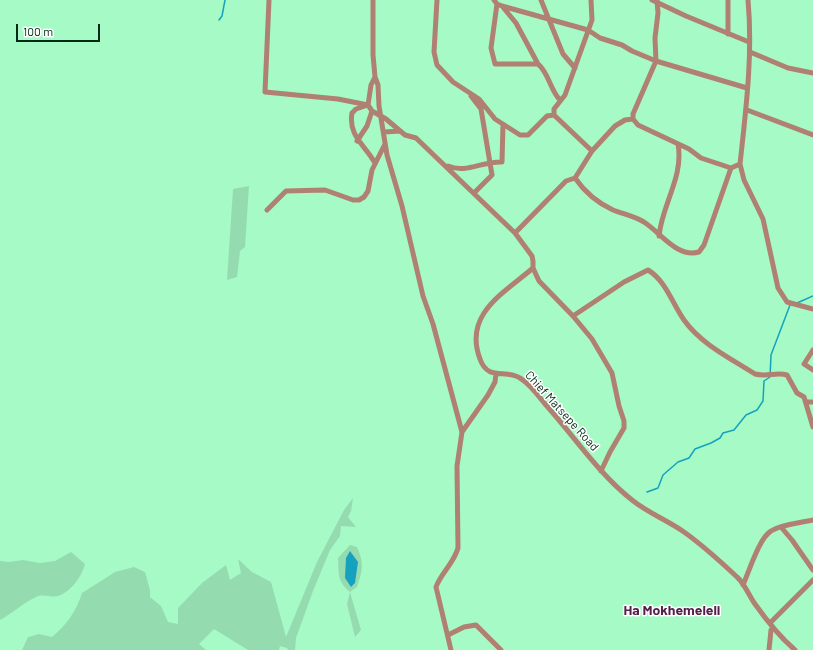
<!DOCTYPE html>
<style>
body{margin:0}
#map{position:relative;width:813px;height:650px;overflow:hidden;background:#a6fac6;font-family:Barlow,sans-serif}
canvas{display:block}
.scale{position:absolute;left:16px;top:24px;width:84px;height:18px;box-sizing:border-box;border:2px solid #032815;border-top:0;padding-left:5px;font-size:12px;line-height:14px;white-space:nowrap;color:#032815;-webkit-text-stroke:3px #fff;paint-order:stroke}
</style>
<div id="map">
<canvas width="813" height="650"></canvas>
<div class="scale">100 m</div>
</div>
<script>
const context = document.querySelector('canvas').getContext('2d');
context.lineJoin = 'round';
function fill(path, color) {
  context.fillStyle = color;
  context.fill(path, 'evenodd');
}
function strokePath(path, color, width, dash) {
  context.strokeStyle = color;
  context.lineWidth = width;
  context.lineCap = dash ? 'butt' : 'round';
  context.setLineDash(dash || []);
  context.stroke(path);
}
function drawText(font, color, halo, rows, align = 'center') {
  context.font = font + ' Barlow,sans-serif';
  context.lineWidth = 3;
  context.setLineDash([]);
  context.textBaseline = 'middle';
  context.strokeStyle = halo;
  context.fillStyle = color;
  for (const [text, x, y, turn = 0] of rows) {
    context.save();
    context.translate(x, y);
    context.rotate((+turn || 0) * Math.PI / 180);
    context.textAlign = isNaN(turn) ? turn : align;
    if (halo) context.strokeText(text, 0, 0);
    context.fillText(text, 0, 0);
    context.restore();
  }
}
fill(new Path2D(`
 M249,186L245,247L240,251L237,277L227,280L233,189Z
 M353,498L351,511L348,517L356,527L341,526L340,536L330,550L313,591L296,638L295,650H288L287,648L280,646L279,650H248L214,629L199,644L206,650H22L28,637L39,634L52,637C67,624 76,612 82,593L115,572L134,567L145,572L150,590V597L161,606L168,622L178,624V608L202,583L226,565L230,580L241,573L238,559L252,572L271,582L286,637L317,562L344,510Z
 M350,545L357,547C364,563 363,570 357,587L350,592L361,630L355,637L347,604L350,592C337,581 339,574 338,558Z
 M71,552L85,564C82,576 71,592 58,596C51,598 43,593 36,597C23,603 13,613 0,620V561L9,562L23,560L40,563L55,561Z`), '#95dbb0');
fill(new Path2D(`
 M350,551L358,562L355,583L351,587L345,578L346,558Z`), '#16a2be');
strokePath(new Path2D(`
 M219,20L222,16L225,0
 M797,303L813,296
 M647,492L658,488L663,475L678,462L689,458L695,449L711,443L720,438L723,433L734,430L746,415L757,410L763,401L764,381L770,377L771,355L790,305`), '#16a2be', 1.5);
strokePath(new Path2D(`
 M269,0L265,92L338,99L368,105L371,85L375,77
 M373,0V55L375,77L378,85L379,106L387,155L402,206L423,296L433,324L462,432
 M437,0L434,52L437,65L453,82L479,99L495,119L520,135H528L547,116L554,115L592,151
 M494,0L497,4L502,6L516,23L538,64H495L491,48L497,4
 M541,0L563,54L575,68
 M652,0L686,16L749,42
 M657,0L658,13L655,38L656,61L633,114V119L638,125L689,149L701,158L731,168L740,164C746,109 753,54 748,0
 M502,6L588,30L600,38L622,45L632,51L656,61L747,88
 M728,34V0
 M750,52L788,68L813,73
 M538,64C549,73 550,90 560,100
 M471,96L481,109L492,175L474,193
 M747,110L813,135
 M554,115V109L565,95L592,20L591,0
 M384,132L400,131
 M357,141L367,126L372,111
 M375,163C365,145 348,136 352,113L356,109L368,105L372,111L386,119L405,135L416,138L515,233L532,256L533,261V268C504,293 463,314 480,359C488,382 506,368 520,378C530,384 538,395 545,404C574,436 598,473 632,500C648,513 667,520 684,532C701,544 721,562 737,577C745,584 749,596 755,604C767,621 780,637 795,650
 M740,164L744,180L763,219L778,288L787,302L813,309
 M448,166C466,174 482,161 502,162L503,124
 M575,178C584,191 598,203 613,210C623,214 634,216 644,222C661,233 677,258 699,252L704,245L731,168
 M267,210L286,191L325,190L353,200H359L364,197L368,191L372,170L385,144
 M515,233L566,181L575,178L592,151L615,126L625,120L633,119
 M659,236C662,204 684,177 678,144
 M533,268L539,281L573,316L624,282L648,270C666,281 672,303 684,320C701,344 730,358 755,374C766,377 777,372 787,375L797,393L804,397L813,427
 M573,316L592,339L612,373L619,406L624,421V428L610,452L601,471
 M813,350L804,364L813,370
 M806,402H813
 M781,527L792,540L813,570
 M743,585C749,572 759,538 771,531C782,524 800,523 813,520
 M770,623L813,580
 M448,635L464,627L476,625L501,650
 M451,650L436,587C441,573 454,563 458,548L457,466L462,432L488,395L495,382L496,374
 M769,650L771,630L773,628`), '#b08072', 5);
drawText('12px', '#032815', '#fff', [
 ["Chief Matsepe Road",562,411,48]
]);
drawText('bold 14px', '#57204c', '#fff', [
 ["Ha Mokhemeleli",672,610]
]);
</script>
